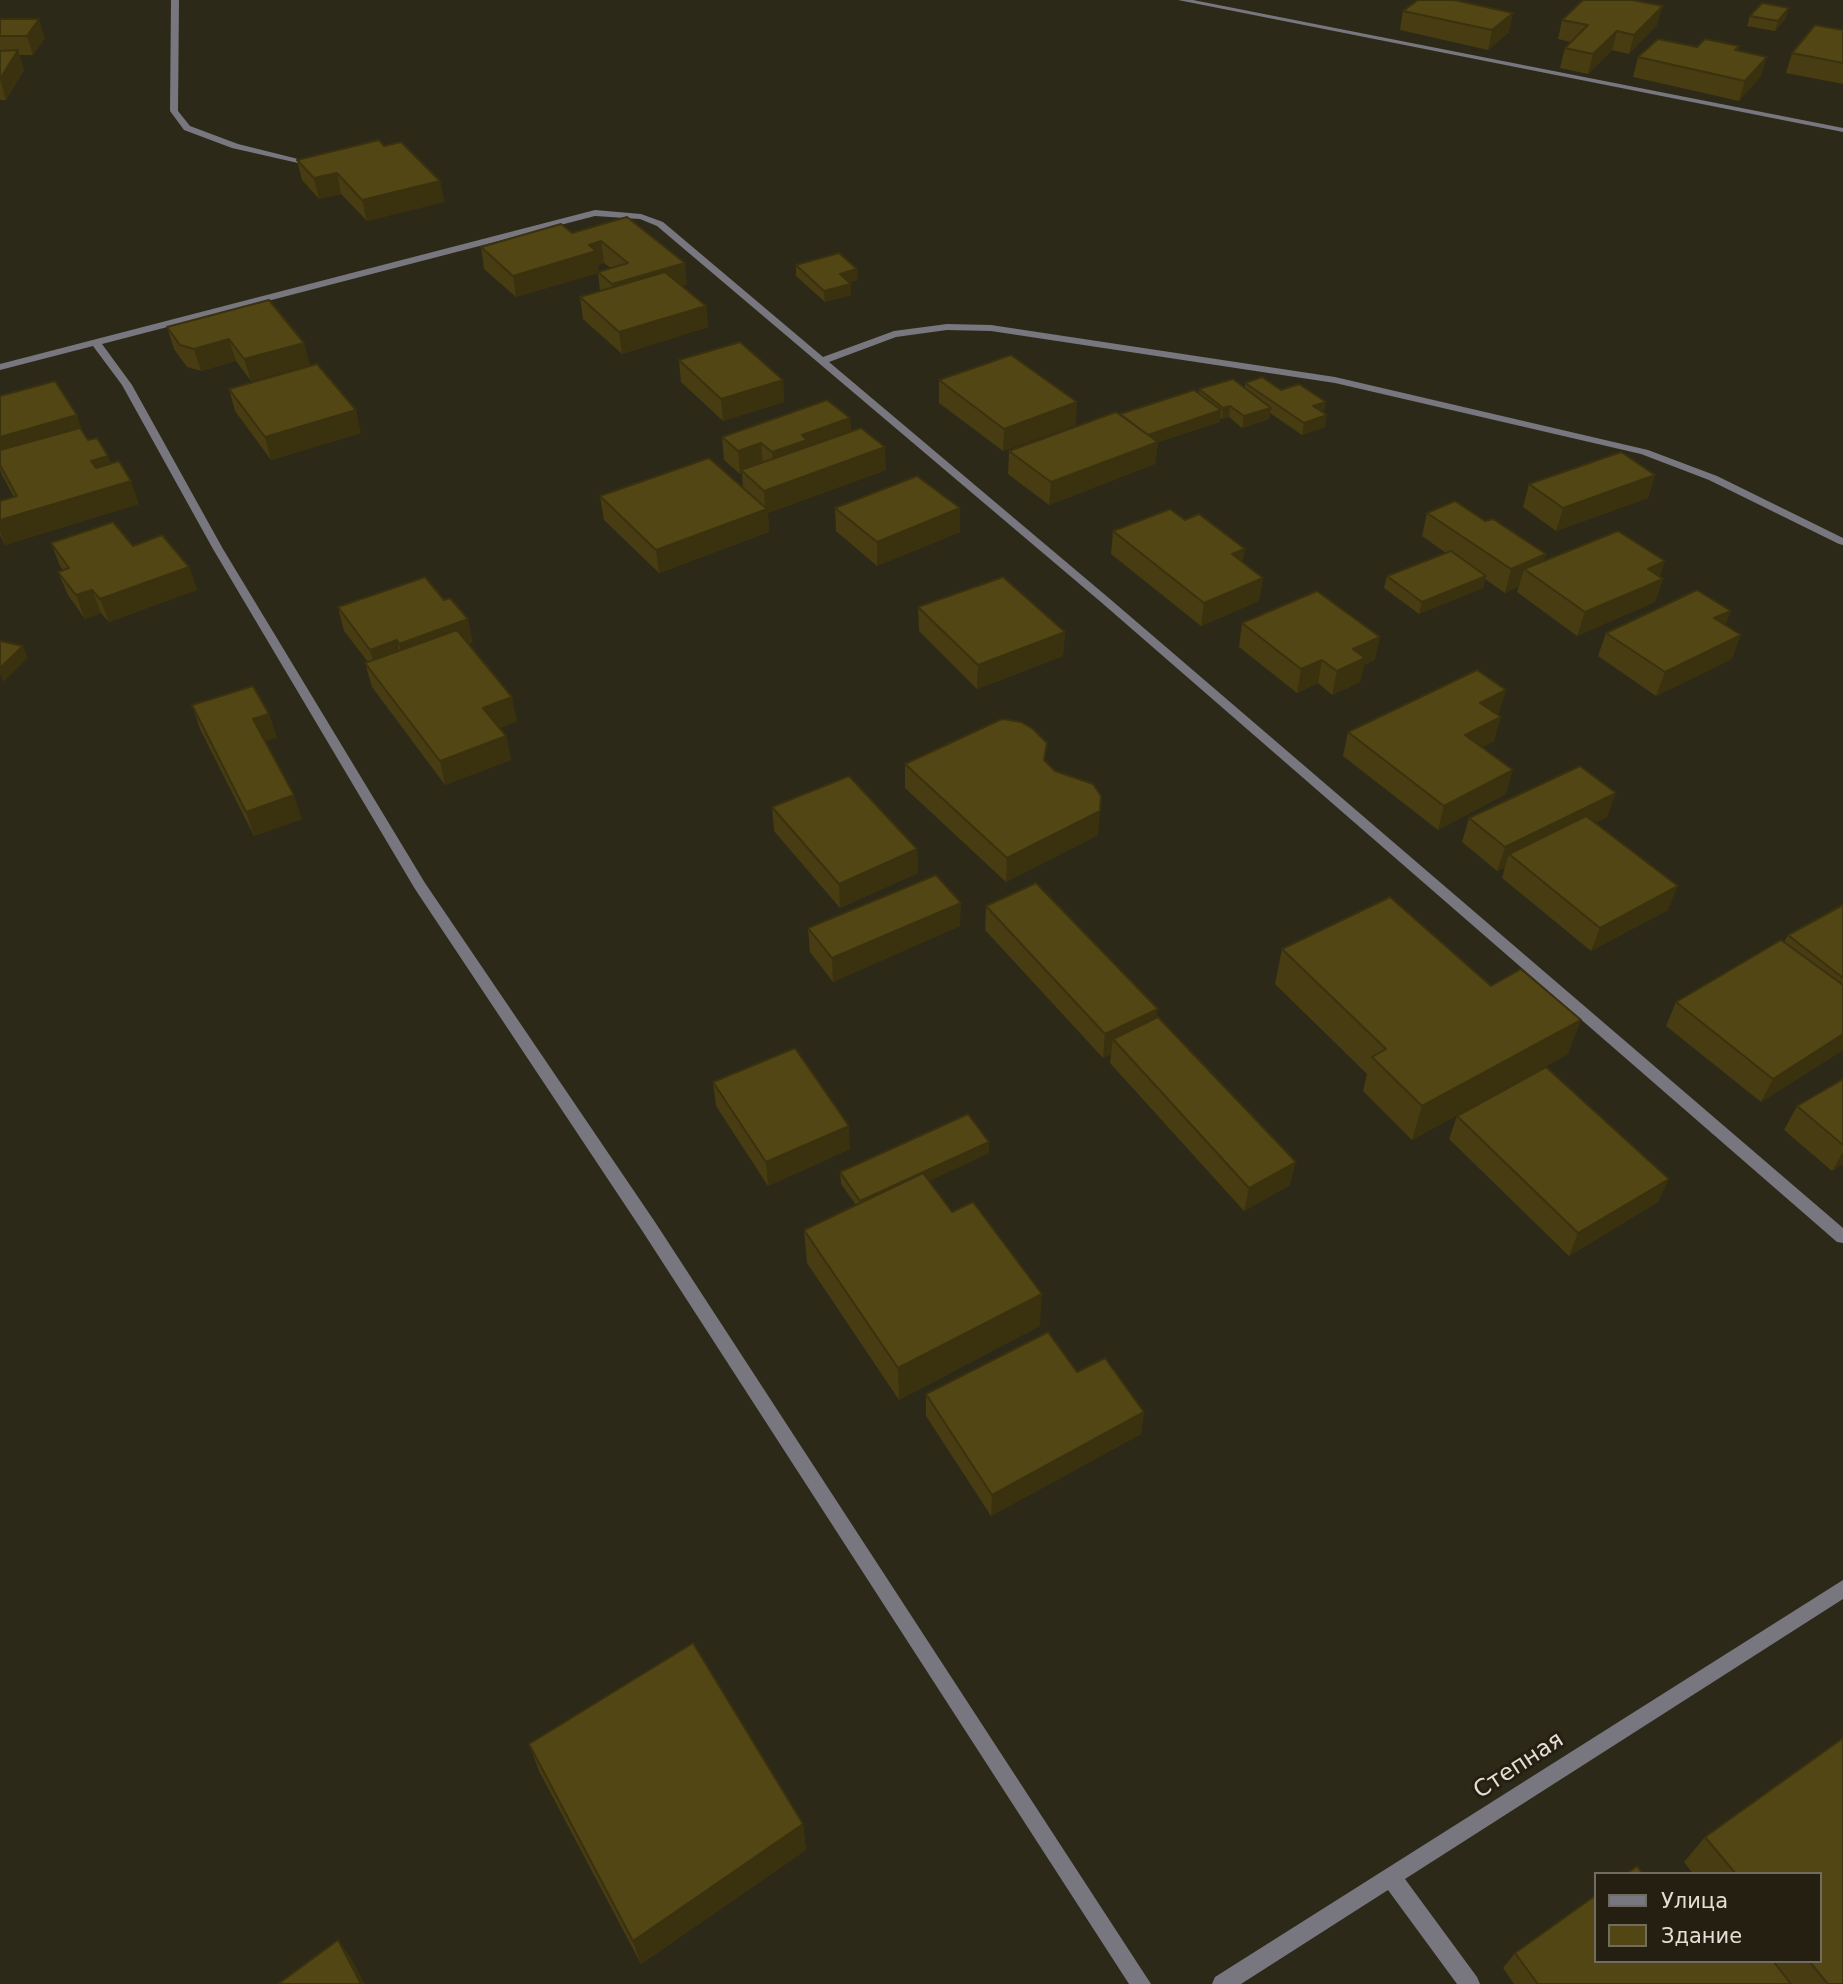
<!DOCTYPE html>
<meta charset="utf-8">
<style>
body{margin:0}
#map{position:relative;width:1843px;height:1984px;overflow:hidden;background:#2d2919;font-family:"DejaVu Sans",sans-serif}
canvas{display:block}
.legend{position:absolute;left:1594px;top:1872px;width:228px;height:91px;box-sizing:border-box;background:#241f10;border:2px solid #706c5f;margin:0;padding:9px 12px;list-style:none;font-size:21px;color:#e2e0d6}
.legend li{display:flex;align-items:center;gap:14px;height:35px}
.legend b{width:35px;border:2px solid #706c5f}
</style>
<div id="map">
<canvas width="1843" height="1984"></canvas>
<ul class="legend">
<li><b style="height:9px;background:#78777f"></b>Улица</li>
<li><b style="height:19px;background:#534615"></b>Здание</li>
</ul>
</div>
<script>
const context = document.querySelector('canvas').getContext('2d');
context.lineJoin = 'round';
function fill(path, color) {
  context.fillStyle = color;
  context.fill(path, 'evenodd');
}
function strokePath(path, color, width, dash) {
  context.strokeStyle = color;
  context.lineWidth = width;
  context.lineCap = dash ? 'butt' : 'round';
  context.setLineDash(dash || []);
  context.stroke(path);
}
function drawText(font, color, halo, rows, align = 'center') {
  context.font = font + ' "DejaVu Sans",sans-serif';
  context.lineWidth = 6;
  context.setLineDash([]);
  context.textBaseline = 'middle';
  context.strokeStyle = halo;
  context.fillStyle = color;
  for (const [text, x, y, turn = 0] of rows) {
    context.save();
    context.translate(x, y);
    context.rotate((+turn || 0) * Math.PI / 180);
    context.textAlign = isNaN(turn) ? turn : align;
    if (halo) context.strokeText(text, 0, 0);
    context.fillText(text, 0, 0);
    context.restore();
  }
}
fill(new Path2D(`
 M171,0H179L178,111L190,126L238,144L298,159V163L232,148L184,130L170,111Z
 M1178,0H1193L1843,128V132Z
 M595,210L641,214L663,222L823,357L894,331L947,324L991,325L1335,377L1648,450L1717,476L1843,538V545L1839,544L1709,480L1641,454L1335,383L991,331L947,330L896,337L829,362L1110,599L1843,1228V1243L1837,1242L1102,603L657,226L640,219L595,216L102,344L132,385L223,549L425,883L655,1222L1151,1984H1129L643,1232L415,889L213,549L122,385L93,346L0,370V364Z
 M1843,1580V1599L1405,1879L1477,1977L1480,1984H1457L1388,1890L1241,1984H1212L1215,1977Z`), '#78777f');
fill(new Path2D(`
 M1403,11L1509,32L1488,50L1400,30Z
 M1750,16L1786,18L1775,31L1747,26Z
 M0,19L45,38L33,55H19L24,70L6,100H0Z
 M1562,20L1657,25L1629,54L1612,50L1588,74L1560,68L1565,48L1571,42L1558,39Z
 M1843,30V84L1786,73L1792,53Z
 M1739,46L1738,50L1761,76L1739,101L1633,77L1638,57L1697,47Z
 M384,146L440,181L444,202L367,221L341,194L319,199L302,180L297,160Z
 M627,217L687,284L682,286L706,306L708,327L622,354L583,319L580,297L600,291L598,273L516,297L484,269L481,247L572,233ZM604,263L611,268L599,272L598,265Z
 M796,265L858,280L850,282L851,295L825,302L796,276Z
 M269,300L310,365L251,381L236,361L201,371L187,367L174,349L167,327Z
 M679,360L783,380L784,402L723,421L681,382Z
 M939,380L1076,425L1003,451L939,403Z
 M1245,383L1281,390L1324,413L1325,427L1302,435L1270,413L1269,419L1242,428L1229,417L1222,419L1220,418V422L1158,442L1155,464L1049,505L1008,474L1009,451L1120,415L1199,394V389L1245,388Z
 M229,389L361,433L271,460L235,411Z
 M850,418L851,432L886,470L768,513L769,532L659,573L604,520L600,496L743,487L742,473L740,474L724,460L722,437Z
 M83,433L88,440L111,463L139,504L5,545L0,535V501L14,497L2,475L0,469V465Z
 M1655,475L1648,498L1556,531L1523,507L1529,484Z
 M835,508L960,532L877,566L836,531Z
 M1427,513L1544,561L1660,577L1663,579L1655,602L1577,636L1517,592L1519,586L1505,593L1485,579L1483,588L1419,614L1384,588L1387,576L1446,553L1422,536Z
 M1113,531L1243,562L1263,578L1259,601L1201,626L1111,554Z
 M51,543L133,546L189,567L197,590L109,622L101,613L85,619L68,595L58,572L63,570L60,566Z
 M338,607L473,642L468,644L517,721L499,728L506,736L511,760L445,785L372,687L365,663L368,662L344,631Z
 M918,607L1065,632L1063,656L977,689L919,631Z
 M1242,623L1375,660L1364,665L1360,682L1332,695L1318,683L1297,693L1239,647Z
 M1606,633L1732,659L1656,696L1598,656Z
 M192,705L269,714L277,738L265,741L302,819L254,836L200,729Z
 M1499,713L1497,714L1494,741L1482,747L1506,794L1438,830L1343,756L1348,732Z
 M1046,762L1098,835L1006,882L905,788V764Z
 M772,807L917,849L918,873L840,908L774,831Z
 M1607,817L1595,823L1668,910L1591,951L1502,878L1505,867L1497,871L1462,842L1469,818Z
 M1843,905V1050L1761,1102L1666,1026L1676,1002L1784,942L1788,935Z
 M986,906L1157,1017L1290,1185L1244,1211L1110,1063L1111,1054L1103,1058L985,930Z
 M960,926L833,982L810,952L808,928Z
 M1282,949L1568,1054L1412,1140L1363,1091L1367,1074L1275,984Z
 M1843,1079V1164L1832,1171L1784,1130L1797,1106Z
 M713,1082L850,1149L768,1186L716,1106Z
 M1457,1116L1658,1202L1569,1256L1449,1139Z
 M989,1142V1153L929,1181L1040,1326L899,1400L807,1263L804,1230L856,1205L841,1184L840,1172Z
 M926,1394L1144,1412L1141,1434L991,1516L926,1416Z
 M1843,1738V1984H1514L1503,1968L1515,1953L1596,1895V1961H1820V1874H1693L1684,1862L1705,1837Z
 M529,1744L803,1824L806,1850L641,1964L539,1771Z`), '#473c12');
fill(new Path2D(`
 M1663,6L1657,25L1629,54L1634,35Z
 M1789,8L1786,18L1775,31L1778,21Z
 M1513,13L1509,32L1488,50L1492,30Z
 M39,19L45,38L33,55L27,36Z
 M1617,31L1612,50L1588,74L1593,54Z
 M18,50L24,70L6,100L0,79Z
 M1767,57L1761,76L1739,101L1745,81Z
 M337,173L341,194L319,199L314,178Z
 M440,181L444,202L367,221L362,200Z
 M601,241L604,263L598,265L599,273L516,297L513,276L589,245Z
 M685,263L687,284L615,306L612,284Z
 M857,269L858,280L840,285V274Z
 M851,284V295L825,302L824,291Z
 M706,306L708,327L622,354L619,332Z
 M229,339L236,361L201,371L194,349Z
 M304,343L310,365L251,381L244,359Z
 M783,380L784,402L723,421L721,399Z
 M1077,402L1076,425L1003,451L1004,429Z
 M1326,402L1324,413L1313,406Z
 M1230,406L1229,417L1222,419L1223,408Z
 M1271,408L1269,419L1242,428L1244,416Z
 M356,410L361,433L271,460L265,437Z
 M1221,410L1220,422L1158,442L1155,464L1049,505L1051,482L1147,435Z
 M77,415L85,438L0,462V437Z
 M1327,415L1325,427L1302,435L1304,423Z
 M850,418L851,440L774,475L772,452L802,435Z
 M761,443L763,466L741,470L742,473L740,474L738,451Z
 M885,447L886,470L768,513L769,532L659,573L656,550L765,509L764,491Z
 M108,456L116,479L100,484L91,461Z
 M1655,475L1648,498L1556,531L1563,508Z
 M131,481L139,504L5,545L0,531V520Z
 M960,508V532L877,566V542Z
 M1245,549L1241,572L1232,554Z
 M1546,554L1540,577L1524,569L1519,586L1505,593L1511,569Z
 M1665,561L1659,581L1663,579L1655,602L1577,636L1585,612L1648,569Z
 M189,567L197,590L109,622L100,599Z
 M1486,576L1483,588L1419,614L1422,602Z
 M1263,578L1259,601L1201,626L1204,603Z
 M92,590L101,613L85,619L76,595Z
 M1731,611L1722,634L1714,618Z
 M468,619L473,642L405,667L399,644Z
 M1065,632L1063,656L977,689L978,665Z
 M1741,635L1732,659L1656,696L1665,672Z
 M1380,637L1375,660L1364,665L1360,682L1332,695L1337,671L1353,649Z
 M397,640L402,664L377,673L370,650Z
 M23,646L28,658L3,682L0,674V668Z
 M1322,660L1318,683L1297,693L1301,669Z
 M1506,690L1499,713L1474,726L1480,703Z
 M512,697L517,721L488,732L483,708Z
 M269,714L277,738L261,743L253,719Z
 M1501,717L1494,741L1459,759L1465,735Z
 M506,736L511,760L445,785L440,761Z
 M1513,770L1506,794L1438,830L1444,806Z
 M1616,793L1607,817L1517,861L1509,854L1505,867L1497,871L1505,847Z
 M294,795L302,819L254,836L246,812Z
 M1100,811L1098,835L1006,882L1007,858Z
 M917,849L918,873L840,908L839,884Z
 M1678,886L1668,910L1591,951L1600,928Z
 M961,903L960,926L833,982L832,958Z
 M1158,1009L1155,1032L1113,1039L1111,1054L1103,1058L1105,1034Z
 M1581,1020L1568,1054L1412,1140L1422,1106Z
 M1843,1034V1050L1761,1102L1773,1079Z
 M849,1126L850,1149L768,1186L766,1162Z
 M989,1142V1153L861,1213L860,1201Z
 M1843,1152V1164L1832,1171Z
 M1296,1162L1290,1185L1244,1211L1249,1188Z
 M1669,1179L1658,1202L1569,1256L1578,1233Z
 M1042,1294L1040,1326L899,1400L898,1368Z
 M1144,1412L1141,1434L991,1516L992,1495Z
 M803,1824L806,1850L641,1964L633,1941Z
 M338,1940L350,1956L365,1984H361Z`), '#3a310f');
const building = new Path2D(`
 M1418,0H1454L1513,13L1492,30L1403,11Z
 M1583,0H1632L1663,6L1634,35L1617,31L1593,54L1565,48L1588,25L1562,20Z
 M1762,3L1789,8L1778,21L1750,16Z
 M0,19H39L27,36H0Z
 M1815,25L1843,30V63L1792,53Z
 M1658,39L1697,47L1705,39L1739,46L1735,50L1767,57L1745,81L1638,57Z
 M18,50L0,79V51Z
 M379,140L384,146L401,142L440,181L362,200L337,173L314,178L297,160Z
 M627,217L685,263L612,284L598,272L628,263L601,241L589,245L596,251L513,276L481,247L561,224L572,233Z
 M839,253L857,269L840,274L851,284L824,291L796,265Z
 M665,272L706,306L619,332L580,297Z
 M269,300L304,343L244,359L229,339L194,349L180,345L167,327Z
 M740,342L783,380L721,399L679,360Z
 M1011,355L1077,402L1004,429L939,380Z
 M317,364L356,410L265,437L229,389Z
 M1262,377L1281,390L1299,384L1326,402L1313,406L1327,415L1304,423L1245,383Z
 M1233,379L1271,408L1244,416L1230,406L1223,408L1199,389Z
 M55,381L77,415L0,437V396Z
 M1194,390L1221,410L1148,435L1120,414Z
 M827,400L850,418L802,435L807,440L772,452L761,443L738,451L722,437Z
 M1116,412L1158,442L1051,482L1009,451Z
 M80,428L88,440L97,438L108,456L91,461L96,468L119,461L131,481L0,520V501L17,496L0,465V450Z
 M861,428L885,447L764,491L741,470Z
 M1621,452L1655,475L1563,508L1529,484Z
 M709,458L767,509L656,550L600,496Z
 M917,476L960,508L877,542L835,508Z
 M1455,501L1485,521L1493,519L1546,554L1511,569L1427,513Z
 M1170,509L1185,520L1199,514L1245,549L1232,554L1263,578L1204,603L1113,531Z
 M113,522L133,546L162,535L189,567L100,599L92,590L76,595L58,572L69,568L51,543Z
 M1618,531L1665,561L1648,569L1663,579L1585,612L1524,569Z
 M1451,551L1486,576L1422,602L1387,576Z
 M425,577L444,600L450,598L468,619L399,644L397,640L370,650L338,607Z
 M1003,577L1065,632L978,665L918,607Z
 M1697,590L1731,611L1714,618L1741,635L1665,672L1606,633Z
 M1317,591L1380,637L1353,649L1365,658L1337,671L1322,660L1301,669L1242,623Z
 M457,630L512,697L483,708L506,736L440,761L365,663Z
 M0,641L23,646L0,668Z
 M1477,670L1506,690L1480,703L1501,717L1465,735L1513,770L1444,806L1348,732Z
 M253,686L269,714L253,719L294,795L246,812L192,705Z
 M1002,719L1021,722L1033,729L1047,743L1044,760L1055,771L1093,784L1101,796L1100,811L1007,858L905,764Z
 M1580,766L1616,793L1505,847L1469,818Z
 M849,776L917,849L839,884L772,807Z
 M1586,816L1678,886L1600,928L1509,854Z
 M936,875L961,903L832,958L808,928Z
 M1036,883L1158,1009L1105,1034L986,906Z
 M1390,897L1491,986L1521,969L1581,1020L1422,1106L1372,1057L1386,1049L1282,949Z
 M1843,905V978L1788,935Z
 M1781,940L1843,985V1034L1773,1079L1676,1002Z
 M1158,1017L1296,1162L1249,1188L1113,1039Z
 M795,1048L849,1126L766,1162L713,1082Z
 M1546,1067L1669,1179L1578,1233L1457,1116Z
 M1843,1079V1145L1797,1106Z
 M968,1114L989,1142L860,1201L840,1172Z
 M923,1173L952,1212L973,1202L1042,1294L898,1368L804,1230Z
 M1048,1332L1077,1372L1105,1358L1144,1412L992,1495L926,1394Z
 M693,1643L803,1824L633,1941L529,1744Z
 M1843,1738V1984H1828L1809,1961H1820V1874H1736L1705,1837Z
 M1637,1866L1643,1874H1626Z
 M1596,1895V1961H1773L1791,1984H1538L1515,1953Z
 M338,1940L361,1984H278Z`);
fill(building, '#534615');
strokePath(building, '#3a310f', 2);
drawText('23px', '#e2e0d6', '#241f10', [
 ["Степная",1519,1766,-33]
]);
</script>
